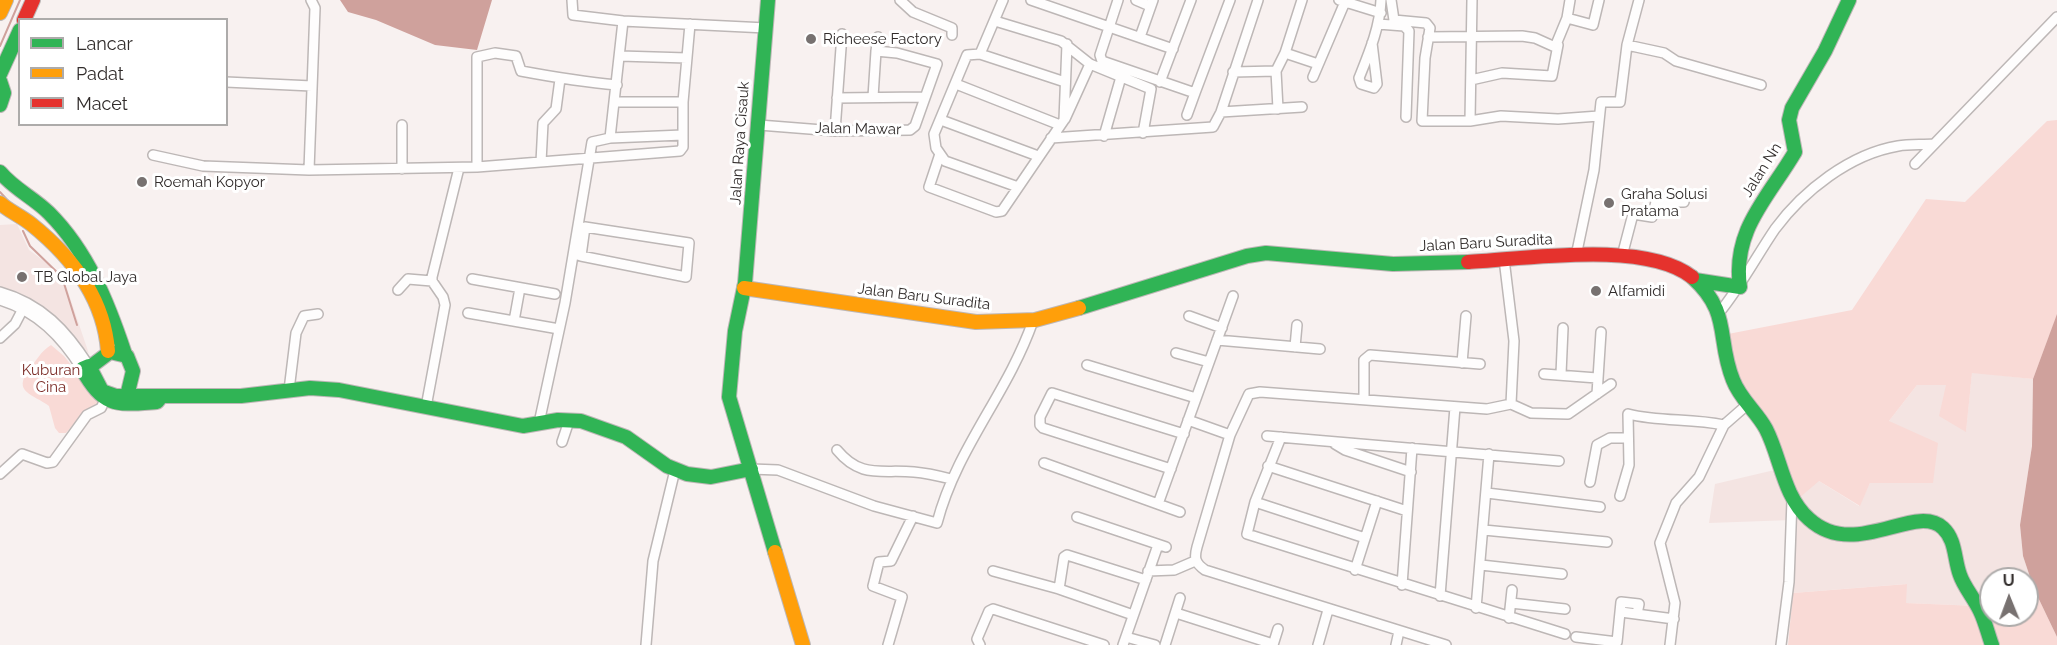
<!DOCTYPE html>
<style>
body{margin:0}
#map{position:relative;width:2057px;height:645px;overflow:hidden;background:#f8f1f0;font-family:Raleway,sans-serif}
canvas{display:block}
.legend{position:absolute;left:18px;top:18px;width:210px;height:108px;box-sizing:border-box;background:#fff;border:2px solid #adabaa;margin:0;padding:8px 10px;list-style:none;font-size:18px;color:#312c2b}
.legend li{display:flex;align-items:center;gap:12px;height:30px}
.legend b{width:30px;border:2px solid #adabaa}
.north{position:absolute;left:1979px;top:567px;width:60px;height:60px;box-sizing:border-box;background:#fff;border:2px solid #adabaa;border-radius:50%;rotate:359deg;font-size:16px;font-weight:700;line-height:24px;text-align:center;color:#312c2b}
.north::after{content:'';display:block;margin:auto;width:21px;height:27px;background:#777170;clip-path:polygon(50% 0,100% 100%,50% 72%,0 100%)}
</style>
<div id="map">
<canvas width="2057" height="645"></canvas>
<ul class="legend">
<li><b style="height:8px;background:#30b455"></b>Lancar</li>
<li><b style="height:8px;background:#ff9f0a"></b>Padat</li>
<li><b style="height:8px;background:#e5322d"></b>Macet</li>
</ul>
<div class="north">U</div>
</div>
<script>
const context = document.querySelector('canvas').getContext('2d');
context.lineJoin = 'round';
function fill(path, color) {
  context.fillStyle = color;
  context.fill(path, 'evenodd');
}
function strokePath(path, color, width, dash) {
  context.strokeStyle = color;
  context.lineWidth = width;
  context.lineCap = dash ? 'butt' : 'round';
  context.setLineDash(dash || []);
  context.stroke(path);
}
function drawText(font, color, halo, rows, align = 'center') {
  context.font = font + ' Raleway,sans-serif';
  context.lineWidth = 6;
  context.setLineDash([]);
  context.textBaseline = 'middle';
  context.strokeStyle = halo;
  context.fillStyle = color;
  for (const [text, x, y, turn = 0] of rows) {
    context.save();
    context.translate(x, y);
    context.rotate((+turn || 0) * Math.PI / 180);
    context.textAlign = isNaN(turn) ? turn : align;
    if (halo) context.strokeText(text, 0, 0);
    context.fillText(text, 0, 0);
    context.restore();
  }
}
fill(new Path2D(`
 M17,224L29,250L62,274L89,354L68,331L39,307L10,290L0,288V225Z
 M1972,372L2033,379L2032,446L2020,525L2023,556L2034,589L2027,595V579H1991V615H2003L1987,628L1978,606L1905,603L1906,584L1793,593L1792,520L1709,523L1715,484L1783,468L1819,481L1859,506L1870,483H1933L1889,421L1917,385H1947L1966,431Z`), '#f4e4e2');
fill(new Path2D(`
 M2057,120V315L2033,379L1972,373L1966,432L1939,416L1946,385H1917L1889,421L1938,443L1933,483H1870L1860,506L1819,481L1792,504L1737,376L1728,334L1852,310L1926,199L1965,202L2047,121Z
 M51,345L64,356L100,402L86,410L66,433H59L55,428L49,406C33,394 12,392 29,370C37,360 40,352 51,345Z
 M1907,584L1906,603L1978,606L1987,628L2003,615H2027V595L2034,589L2057,637V645H1788L1793,593Z`), '#f9dad6');
fill(new Path2D(`
 M340,0H492L477,50L435,45L376,20L348,12Z
 M2057,314V637L2034,589L2023,556L2020,525L2032,446L2033,379Z`), '#cfa19c');
strokePath(new Path2D(`
 M0,46L20,0
 M0,192L12,205
 M23,231L30,246L62,277L77,325`), '#cfa19c', 2);
const street = new Path2D(`
 M572,0L573,15L623,21L766,28
 M900,0L913,12L952,28V35
 M1031,0L1173,49
 M1118,0L1100,55L1102,61L1195,93L1230,0
 M1136,0L1150,6
 M1339,0L1381,13
 M1391,0L1394,20L1426,23L1430,28L1425,58L1422,121H1470L1501,116L1558,119L1599,116
 M1567,18L1593,25L1599,0
 M995,21L1061,41L1090,64L1151,89L1143,133
 M1378,24L1404,26L1409,31L1406,117
 M1140,37L1153,0
 M1428,37L1522,36L1535,38L1555,47L1567,18L1570,0
 M1372,43L1377,84L1374,88L1361,84L1359,78C1369,53 1380,27 1381,0
 M1627,45L1664,53L1676,61L1761,85
 M876,51L878,37
 M1285,53L1318,64
 M980,54L1003,0
 M620,56L687,58
 M1233,72L1276,71
 M1313,77L1345,2
 M1471,80L1502,73L1552,76L1558,45
 M226,82L312,86
 M1160,82L1191,0
 M956,84L1060,125
 M837,98L925,97
 M615,102H683
 M1278,109L1276,71L1285,53L1302,0
 M1221,112L1302,107
 M1187,115L1195,93
 M1065,119L1090,64
 M941,120L1038,156
 M1470,121L1472,0
 M759,125L835,131L910,130L915,126L937,64L897,53L876,51L873,97
 M835,131L842,34
 M1104,136L1121,77
 M610,138L623,21
 M1051,138L1213,127L1221,112L1258,0
 M940,154L929,187L996,212L1002,211L1064,120L1067,44
 M153,155L203,166L309,170L477,167L680,151L683,147V102L690,24
 M541,162L543,123L556,109L560,79
 M1915,164L2057,17
 M477,167V57L495,53L516,56L521,71C553,77 584,82 617,85
 M402,169V125
 M309,170L315,8L311,0
 M1018,187L945,161L936,148L934,134L967,55L980,54L1065,82
 M574,254L581,256L686,277L689,243L585,227L581,256
 M1576,256L1594,170L1601,102H1620L1627,45L1639,0
 M1622,256L1633,214L1652,217L1656,202H1684
 M1504,259L1514,341L1511,404
 M472,279L555,294
 M398,290L408,279L432,281
 M0,292C42,304 66,330 89,366L93,365
 M0,300C37,311 62,337 82,369
 M468,313L559,329
 M1719,313C1741,286 1756,257 1775,229C1803,191 1850,154 1898,146C1909,144 1922,145 1934,144
 M1189,316L1222,328
 M514,321L520,288
 M0,338L15,324L26,303
 M1217,340L1320,349
 M1295,347L1297,325
 M1176,353L1209,362
 M1462,363L1466,316
 M1087,365L1196,398
 M1544,374L1597,378
 M1561,374L1563,328
 M289,390L296,333L304,316L318,314
 M1597,394L1601,332
 M1364,399V360L1370,355L1480,364
 M426,407L445,305L443,297L432,281V277L459,168
 M1188,420L1230,435
 M539,423L565,303L592,142L610,138L683,135
 M1267,436L1559,461
 M1281,437L1255,502L1247,534L1565,634
 M562,442L569,421
 M1335,444L1345,450L1411,472
 M837,450C861,479 881,469 914,472C926,473 939,476 951,479
 M1044,463L1180,512
 M1268,466L1407,511
 M751,469L778,470L874,506L937,523C957,447 1007,395 1033,321
 M1171,469L1043,428L1040,425V417L1052,393L1184,434
 M0,474L22,454L47,463L53,462L87,415L101,408L104,402
 M1590,482L1597,445L1610,438H1627
 M1487,493L1600,507
 M1620,496L1629,465L1628,414C1660,422 1691,418 1724,425
 M1255,502L1365,538
 M1158,504L1233,296
 M1077,517L1166,547
 M1484,530L1607,542
 M1481,565L1562,574
 M1355,570L1377,501
 M993,571L1059,589L1133,615
 M1148,571L1174,570L1195,561
 M1402,585L1412,448
 M1059,589L1064,557L1067,555L1146,580
 M1440,596L1455,407
 M1511,603L1565,609
 M1476,608L1489,454
 M1621,612L1674,619
 M1176,613L1273,644
 M1509,618L1512,590
 M1126,637L1155,645
 M1576,637L1617,642L1621,602L1639,604L1637,614
 M646,645L653,561L675,470
 M888,645L902,597L873,586L879,562L891,561L913,516
 M980,645L977,639L989,611L993,609L1104,645
 M1123,645L1158,545
 M1165,645L1180,598
 M1273,645L1278,629
 M1318,645L1328,610
 M1396,645L1399,631
 M1446,645L1205,570C1195,563 1194,558 1197,547L1230,435L1249,394L1260,392L1487,409L1511,404L1531,413L1568,414L1611,384
 M1670,645L1675,603L1660,543L1676,503L1699,477L1724,425L1748,404
 M1781,645L1789,582L1792,500`);
const fast = new Path2D(`
 M768,0L745,283L735,331L729,397L775,552
 M0,74L20,30
 M0,81L4,93L0,105
 M0,172C14,189 34,198 49,213C88,252 108,303 125,354
 M1692,277C1732,313 1716,338 1733,380C1740,399 1757,412 1766,429C1781,458 1783,496 1809,519C1855,561 1915,502 1943,528C1956,540 1954,559 1960,575C1964,587 1974,598 1980,611C1985,621 1988,634 1992,645
 M1695,280L1740,287C1732,230 1768,198 1795,152L1789,120L1792,108L1825,51L1849,0
 M1079,308L1247,256L1266,253L1393,264L1468,262
 M94,364L110,352L127,356L133,371L127,396
 M161,397L157,402C116,405 104,408 82,369L89,366L102,391L116,396H241L310,388L339,390L523,426L558,420L581,421L626,437L667,466L687,474L711,477L751,469`);
const slow = new Path2D(`
 M0,13L6,0
 M0,203C9,211 21,216 31,224C71,256 104,298 108,351
 M744,288L976,322L1035,320L1079,308
 M775,552L803,645`);
const jam = new Path2D(`
 M24,20L33,0
 M1468,262C1526,259 1645,240 1692,277`);
strokePath(street, '#bdb7b6', 12);
strokePath(fast, '#bdb7b6', 16);
strokePath(slow, '#bdb7b6', 16);
strokePath(jam, '#bdb7b6', 16);
strokePath(street, '#fefdfd', 9);
strokePath(fast, '#30b455', 14);
strokePath(slow, '#ff9f0a', 14);
strokePath(jam, '#e5322d', 14);
for (const [x, y, r, color] of [
 [811,39,6,"#777170"],
 [142,182,6,"#777170"],
 [1609,203,6,"#777170"],
 [22,277,6,"#777170"],
 [1596,291,6,"#777170"]
]) {
  const dot = new Path2D();
  dot.arc(x, y, r, 0, 2 * Math.PI);
  context.fillStyle = color;
  context.fill(dot);
  strokePath(dot, '#fff', 2);
}
drawText('15px', '#312c2b', '#fff', [
 ["Richeese Factory",823,39],
 ["Roemah Kopyor",154,182],
 ["Graha Solusi",1621,194],
 ["Pratama",1621,211],
 ["TB Global Jaya",34,277],
 ["Alfamidi",1608,291]
], 'left');
drawText('15px', '#312c2b', '#fff', [
 ["Jalan Mawar",858,129,1],
 ["Jalan Raya Cisauk",740,143,-86],
 ["Jalan Nn",1762,170,-58],
 ["Jalan Baru Suradita",1486,243,-3],
 ["Jalan Baru Suradita",924,297,7]
]);
drawText('15px', '#7d2f2a', '#fff', [
 ["Kuburan",51,370],
 ["Cina",51,387]
]);
</script>
